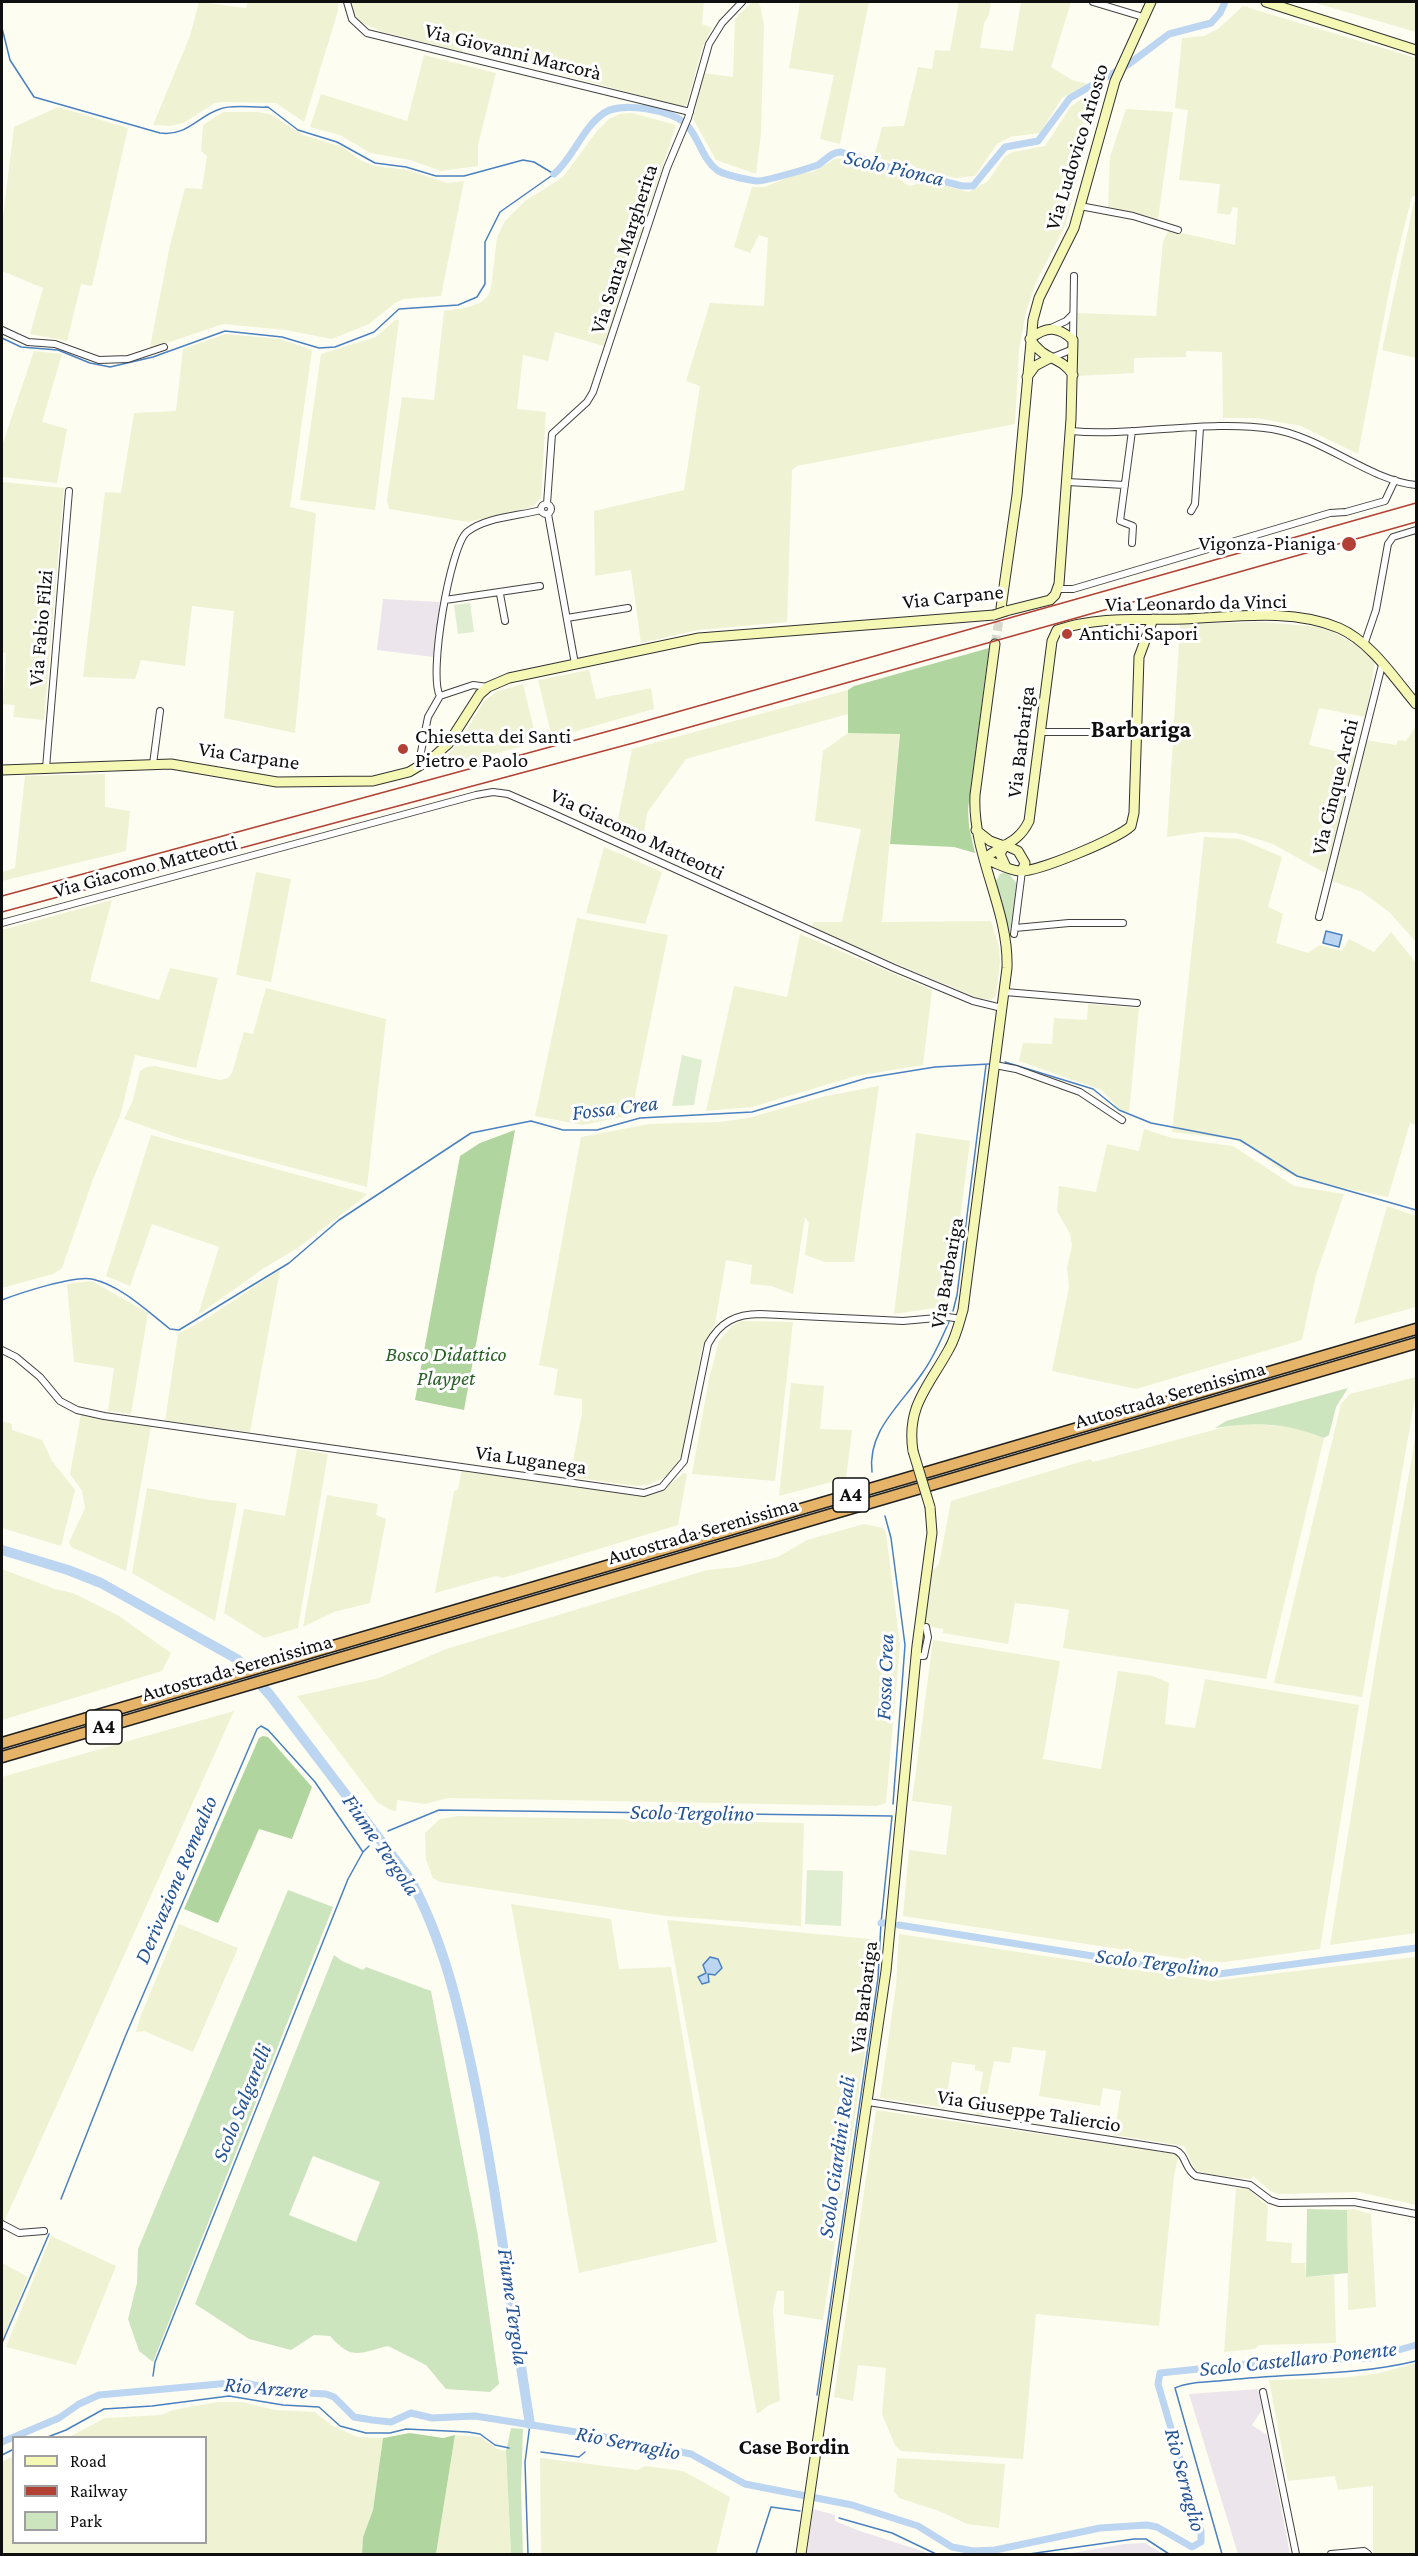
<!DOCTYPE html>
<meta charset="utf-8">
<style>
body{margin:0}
#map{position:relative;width:1418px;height:2556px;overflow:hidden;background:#fefdf2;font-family:"Crimson Pro",serif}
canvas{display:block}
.frame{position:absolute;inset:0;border:3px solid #0f0f0f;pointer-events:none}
.legend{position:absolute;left:12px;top:2436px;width:195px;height:108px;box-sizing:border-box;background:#fff;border:2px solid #9f9f9f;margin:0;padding:8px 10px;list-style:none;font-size:18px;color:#0f0f0f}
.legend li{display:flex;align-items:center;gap:12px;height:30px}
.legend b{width:30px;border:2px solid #9f9f9f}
</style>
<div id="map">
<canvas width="1418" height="2556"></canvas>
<div class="frame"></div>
<ul class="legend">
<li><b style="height:8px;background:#f5f7b4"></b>Road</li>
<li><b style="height:8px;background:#b24034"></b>Railway</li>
<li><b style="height:16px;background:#cde5bf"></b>Park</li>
</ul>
</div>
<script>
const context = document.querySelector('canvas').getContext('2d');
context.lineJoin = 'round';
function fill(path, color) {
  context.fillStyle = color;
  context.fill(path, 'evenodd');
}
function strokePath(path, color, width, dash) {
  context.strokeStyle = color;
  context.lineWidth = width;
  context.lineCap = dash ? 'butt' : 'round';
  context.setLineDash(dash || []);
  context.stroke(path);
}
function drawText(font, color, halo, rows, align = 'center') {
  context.font = font + ' "Crimson Pro",serif';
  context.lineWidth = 6;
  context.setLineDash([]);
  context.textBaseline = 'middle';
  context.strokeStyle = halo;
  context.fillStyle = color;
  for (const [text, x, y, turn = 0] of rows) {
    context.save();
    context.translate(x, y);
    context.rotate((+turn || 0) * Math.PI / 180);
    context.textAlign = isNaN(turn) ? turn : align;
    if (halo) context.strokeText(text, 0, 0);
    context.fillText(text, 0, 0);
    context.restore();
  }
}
fill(new Path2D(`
 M383,599L440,602L433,657L377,650Z
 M1258,2389L1262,2410L1252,2425L1267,2435L1290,2554H1238L1189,2394Z
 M813,2509L835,2515V2521L860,2531L931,2554H807Z
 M1145,2543L1163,2554H1067L1124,2544Z`), '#ede5ec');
fill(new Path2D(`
 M199,2L246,8L248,2H338V11L304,122L276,103L224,102L215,103L183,123L170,126L153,125L190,36Z
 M352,2H704L702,24L712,28L702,48L687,104L683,107L464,48L462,52L383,32L360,22L354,13Z
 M752,2H757L760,5L764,25L761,133L756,174L716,160L693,119L703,73L733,77L735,19Z
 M800,2H869L840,144L820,139L834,75L789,68Z
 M959,2H991L989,15L984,23L980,48L1013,51L1021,2H1071L1051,67L1072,80L1088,84L1062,98L1040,133L1010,137L997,144L975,176L956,178L916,168L910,163L906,165L874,157L882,127L904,126L918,67L932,69L935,50L950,51Z
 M1312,2H1416V32Z
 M1243,6L1416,58V197L1412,196L1391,281L1358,454L1301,426L1256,418H1223L1222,352L1186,351V357L1134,358V373L1077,376V313L1156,316L1163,241L1169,230L1235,245L1238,208L1233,207L1230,215L1217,213L1220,184L1179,180L1188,110L1175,108L1182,38L1204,36L1218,29Z
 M424,55L496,73L478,145V166L441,171L410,160L370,153L340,135L310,127L321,94L407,121Z
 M1098,93L1066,224L1036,282L1026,312L1019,350L1015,424L797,466L792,470L787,622L698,630L641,643L631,570L595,576L594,511L684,490L700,386L686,381L710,303L764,306L768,238L759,235L750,253L734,247L752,187H765L796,174L813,172L835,159L845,158L898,175L904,183L910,186L926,181L969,192L988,181L1005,156L1013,152L1045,146L1071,106L1086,96Z
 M58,107L128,128L92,286L81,284L67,341L30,334L43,288L2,271V225L14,127Z
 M1126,109L1173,112L1158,219L1108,207L1110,157Z
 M223,112H257L270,114L303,135L343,147L360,160L375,166L408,170L447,183L464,181L441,296L404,299L395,303L369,324L332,339L286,330L223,324L152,348L150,347L170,245L185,188L202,189L207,156L201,151L203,125Z
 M632,113L676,125L604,346L555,332L548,361L523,355L517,409L546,412L541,498L532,507L468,522L389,509L387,500L402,397L434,400L444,311L465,308L480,303L488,296L491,288L497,237L505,221L525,201L563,177L597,131L609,119L620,114Z
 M1414,202H1416V358L1382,350Z
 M395,320H399L375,510L300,500L321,354L376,337Z
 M225,334L280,339L312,350L290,507L316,513L295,733L224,718L234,611L192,606L185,666L141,660L135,679L83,677L105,492L121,493L134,413L176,411L183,349Z
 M34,351L62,354L42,422L67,429L57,483L2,477V446Z
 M2,482L64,488L44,720L13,717L15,705L3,704L6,653L2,652Z
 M1262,622L1318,627L1333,632L1357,646L1375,661L1366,717L1319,708L1309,745L1357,756L1329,870L1323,872L1273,844L1237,833L1201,832L1167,837L1180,624Z
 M589,670L596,699L651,688L654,709L552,738L538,680Z
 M523,684L537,742L439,769V766L462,738L484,701L498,691Z
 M848,690V714L686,759L647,813L644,833L639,842L615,834L632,749Z
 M1416,726V942L1389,912L1362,892L1332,881L1366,740L1396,745L1398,740L1406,741Z
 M848,733H900L882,922L991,921L999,947L1000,962L996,996L991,1000L978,998L811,928L814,922H842L861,829L815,821L823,751Z
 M105,774V807L130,811L126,851L2,881V872L15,868L25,776Z
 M1204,837L1240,839L1282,857L1268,907L1283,914L1276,943L1308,953L1320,945L1342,951L1349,939L1374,952L1391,932L1416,963V1125L1410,1123L1388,1197L1303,1180L1280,1169L1251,1147L1233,1139L1172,1132Z
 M604,847L662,872L645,924L586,913Z
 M256,872L291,879L271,982L236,975Z
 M112,900L90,981L159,1000L170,968L218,978L196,1068L135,1055L121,1113L93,1179L62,1268L53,1274L2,1288V930Z
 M577,918L668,935L631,1115L583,1125L535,1116Z
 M800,934L932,990L923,1065L856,1076L752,1107L706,1111L734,986L787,997Z
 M266,988L386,1019L367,1187L182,1139L124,1119L133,1100L140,1071L147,1067L155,1066L220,1080L228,1078L232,1073L244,1032L253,1034Z
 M1088,1004L1139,1008L1129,1113L1119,1109L1102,1090L1019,1061L1023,1043L1052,1044L1054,1018L1087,1020Z
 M879,1086L854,1262H825L805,1255L809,1223L805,1217L793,1294L771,1286L750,1284L752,1265L726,1260L715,1324L702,1348L682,1453L676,1466L668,1476L648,1485L636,1486L570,1477L582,1413V1399L554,1395L558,1369L539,1365L581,1137L649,1124L719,1122L748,1118L826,1096Z
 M1144,1129L1172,1138L1233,1146L1294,1186L1344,1194L1316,1275L1302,1340L1136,1389L1052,1371L1069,1287L1067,1268L1072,1245L1070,1234L1057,1211L1059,1186L1096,1192L1107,1144L1139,1151Z
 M916,1133L970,1141L949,1306L894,1314Z
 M151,1135L368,1194L299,1247L264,1268L198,1315L219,1247L152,1224L130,1286L106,1276Z
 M1387,1206L1416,1216V1307L1354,1324Z
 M280,1270L250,1432L165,1421L178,1334L204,1320Z
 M92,1281L148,1313L131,1414L108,1411L114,1368L74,1362L67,1284Z
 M741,1321L793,1322L775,1481L692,1474L709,1379L719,1341L733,1325Z
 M1416,1377V1393L1362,1697L1274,1683L1341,1404L1350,1394Z
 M791,1383L824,1386L820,1429L852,1430L846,1478L779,1496Z
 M81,1414L151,1426L126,1571L71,1547L69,1542L85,1508L82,1491L70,1474Z
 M2,1421L12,1424V1430L42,1440L52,1461L75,1490L61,1546L2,1528Z
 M1240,1423L1294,1427L1324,1438L1266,1679L1063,1648L1069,1610L1059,1608L1015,1603L1008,1644L943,1633V1629L925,1626L932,1571L939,1564L951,1501L1090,1459L1093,1462Z
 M1416,1434V1933L1330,1945L1379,1643Z
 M297,1449L328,1454L298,1628L264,1638L224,1613L244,1509L285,1516Z
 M462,1468L656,1492L666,1488L683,1473L687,1474L678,1525L503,1578L496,1576L435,1593L454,1491L458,1490Z
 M147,1488L209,1500L237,1503L215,1621L132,1573Z
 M327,1495L378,1504L376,1515L386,1519L370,1603L334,1612L303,1627Z
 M864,1524L883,1528L886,1533L900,1645L886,1803L877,1806L448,1798L425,1804L397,1800L396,1811L390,1810L377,1802L297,1696L379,1678L446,1649L707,1570L737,1567L778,1557L807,1540Z
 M2,1569L55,1589L73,1593L119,1616L171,1653L162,1671L2,1720Z
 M933,1640L1060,1661L1043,1759L1101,1769L1118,1671L1153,1676L1169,1683L1165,1724L1195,1728L1205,1679L1359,1705L1320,1949L1224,1962L1198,1961L903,1916L909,1850L946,1855L952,1806L912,1801Z
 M234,1711L4,2222L2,2221V1777Z
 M459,1816L804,1823L801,1926L666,1916L440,1882L433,1878L426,1860L425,1833L440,1819Z
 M511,1904L611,1919L619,1969L671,1967L717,2242L579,2273Z
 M667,1920L870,1939L872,2007L823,2320L784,2314V2291H777L773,2310L780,2401L769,2405L757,2414Z
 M179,1924L238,1948L193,2052L144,2031L136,2032L141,2015Z
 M899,1934L1211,1981L1416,1957V2205L1359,2192L1278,2194L1270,2191L1253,2176L1251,2179L1211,2175L1195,2170L1184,2146L1114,2135L1121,2091L1103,2088L1100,2106L1039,2096L1046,2051L1013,2047L1010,2063L994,2061L983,2116L976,2115L983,2072L975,2070V2065L952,2062L945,2108L880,2098L896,1985Z
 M876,2110L1176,2154L1178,2158L1174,2176L1159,2326L1036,2314L1023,2459L901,2451L895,2445L882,2414L886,2368L858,2365L853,2401L834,2397Z
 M1236,2188L1248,2189L1268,2206L1266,2241L1292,2243L1291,2263H1305L1306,2277L1334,2275L1336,2343L1259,2345L1255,2349L1224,2352Z
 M1353,2209L1371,2214L1376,2307L1348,2310L1347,2210Z
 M51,2236L116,2266L76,2365L6,2347Z
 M2,2263L28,2277L2,2342Z
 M1416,2363V2554H1373V2486L1338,2490L1335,2476L1288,2481L1269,2380L1338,2378L1376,2374Z
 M218,2402H243L275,2410L315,2412L331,2425L357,2437L383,2438L373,2510L363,2537L362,2554H2V2462L13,2456L14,2542H206V2438L69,2437L105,2418L161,2415L173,2410Z
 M455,2435L481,2437L497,2449L506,2451L511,2554H436Z
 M540,2458L638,2470L645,2466L683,2471L730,2497L716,2554H541Z
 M897,2458L1005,2464L999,2528L967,2524L939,2511L899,2498L894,2491Z`), '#f0f2d4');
fill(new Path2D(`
 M1007,871L1017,884L1010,933L996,881L1000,874Z
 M1348,1388L1336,1407L1329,1435L1324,1438C1288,1423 1253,1421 1215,1428L1226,1421Z
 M288,1890L333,1907L153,2362L139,2351L128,2319L137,2283L138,2249Z
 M334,1955L342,1961L363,1970L366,1967L431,1991L478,2236L499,2384L490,2392L446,2389L426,2365L388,2346C359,2353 352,2361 330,2336L314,2335L291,2350L249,2339L195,2304ZM313,2156L380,2182L356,2242L289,2215Z
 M1307,2209L1347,2210L1348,2273L1306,2277Z
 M511,2428L523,2429L521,2488L523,2554H511L506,2451Z`), '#cde5bf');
fill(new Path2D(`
 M989,648L968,809L969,827L975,853L954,847L890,844L900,734L848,733V690L854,686Z
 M515,1130L464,1410L415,1400L460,1156L480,1143Z
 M263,1736L268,1737L312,1787L292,1839L259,1829L218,1923L184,1909L259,1738Z
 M410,2433L443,2438L455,2435L436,2554H362L363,2537L373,2510L383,2438Z`), '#b0d59f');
fill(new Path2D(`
 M470,603L474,632L458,634L454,605Z
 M682,1055L702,1060L694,1105L672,1106Z
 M807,1870L843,1871L841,1926L805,1924Z`), '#dfeed0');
const water = new Path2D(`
 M1326,931L1342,935L1339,947L1323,943Z
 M710,1957L718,1959L722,1968L715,1975L708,1974L709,1982L702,1984L698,1977L706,1973L703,1965Z`);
fill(water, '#bcd5f0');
strokePath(water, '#4a80c0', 1.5);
strokePath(new Path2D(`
 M2,28L10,60L34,97L160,133C186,137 198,116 220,109C232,104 254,108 268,107L298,130L337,142L375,163L406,167L436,176H464L523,160L534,162L554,174L500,212L485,242V284L477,297L458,305L399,309L374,332L335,347L319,348L282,337L225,331L153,357L110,367L90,363L58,350L21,347L2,338
 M1005,1062L1093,1089L1119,1110L1151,1123L1240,1140L1297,1176L1416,1210
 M2,1300C20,1293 75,1275 92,1279C122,1286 147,1311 170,1329L179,1330L289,1263L339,1220L471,1133L531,1121L563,1130H597L640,1118L752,1112L867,1078L935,1067L989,1064
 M953,1311L957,1295L986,1065
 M872,1472C867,1430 902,1404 923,1372C934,1357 941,1339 949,1322
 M885,1516L891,1538L905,1645L893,1804
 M388,1831L439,1810L892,1816L881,1923L878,1978L817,2395
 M61,2199L125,2037L257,1729L261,1726L268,1730L315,1782L363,1852
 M2,2343L49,2234
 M153,2376L155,2362L348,1879L363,1852L369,1846
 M45,2438L66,2430L104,2409L152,2406L229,2396L283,2405L319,2407L340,2426L366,2433H390L406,2429L468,2432L480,2434L495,2445L509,2448
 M587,2444L589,2434
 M541,2452L579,2457L585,2452
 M2,2455L14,2449
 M839,2518L892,2533L936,2554
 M528,2554L525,2462L530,2424
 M756,2554L771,2507L800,2511
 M1029,2554L1134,2539H1146L1169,2554
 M1222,2554L1175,2388C1191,2381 1212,2382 1229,2380C1293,2373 1354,2376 1416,2361`), '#4a80c0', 1.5);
strokePath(new Path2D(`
 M554,174C574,157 582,128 604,113C621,101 672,110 686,124C699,137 702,159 717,170C726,176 745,179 756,181C763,182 810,168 818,165C826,160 831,152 841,152L895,169L962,186H973L1005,147L1038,141L1070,98L1129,64L1169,34L1211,23L1220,13L1225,2
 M881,1923H885
 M899,1925L1211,1975L1416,1948
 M2,2442L59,2418L79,2404L99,2395L241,2382L285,2392L326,2394L334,2397L354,2417L372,2420L391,2422L411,2413L432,2418L475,2416L589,2434L691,2454L745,2484L852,2505L918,2526L952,2547L973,2551L995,2550L1100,2528L1147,2525L1157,2527L1192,2547L1201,2542V2531L1158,2384L1160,2373L1276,2361L1371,2358L1416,2345`), '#bcd5f0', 7);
strokePath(new Path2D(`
 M2,1550L68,1570L101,1583L237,1659L270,1695L410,1879C443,1939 459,2008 473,2074C497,2190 511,2307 530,2424`), '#bcd5f0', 10);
strokePath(new Path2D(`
 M995,644L1001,608`), '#dad9d0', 9, [9, 4.5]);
const street = new Path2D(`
 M347,2L352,19L367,33L690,112
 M1093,2L1143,17
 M1080,206L1133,216L1178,230
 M1051,328L1066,321L1073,314
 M2,330L28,342L55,344L99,360L128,359L164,347
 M1073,340L1074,276
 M1051,358L1073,349
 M1071,431C1135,437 1208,419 1272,429C1322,437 1371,481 1416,485
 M1067,482L1125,485
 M541 509a5 5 0 1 1 10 0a5 5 0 1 1-10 0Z
 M547,504L552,434L587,402L593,392L667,168L688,118L709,44L722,23L742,2
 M1191,511L1195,504L1200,428
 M548,514L575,664
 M1132,543L1133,526L1120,521L1132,431
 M1058,589H1073L1330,513L1346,512L1385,501L1395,480
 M500,594L505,621
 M445,600L540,586
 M567,618L628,608
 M1364,645L1376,610L1388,544L1393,537L1416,530
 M440,696C428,676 450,546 467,532C485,517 519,516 541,510
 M1040,732H1127
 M421,752L428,717L440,696L473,685L488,687
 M153,764L160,711
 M46,768L69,491
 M1319,917L1382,665
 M2,923L476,795L493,792L508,794L547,811L894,968L973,1001L1002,1008
 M1015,928L1069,923H1123
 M1014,934L1022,871
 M1005,992L1137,1003
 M995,1065L1016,1069L1080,1092L1122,1120
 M2,1350L16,1357L40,1377L60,1401L77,1410L104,1416L644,1493L662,1487L684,1461L708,1344C720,1322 736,1314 760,1314L903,1321L948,1317L961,1319
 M916,1656H924L928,1637L926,1627
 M868,2102L1175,2150C1187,2155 1184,2169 1196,2176L1250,2185L1270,2200L1279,2203L1354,2202L1416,2214
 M2,2224L19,2233L44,2231
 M1263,2392L1296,2554
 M1331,2554L1364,2551L1368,2554`);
const secondary = new Path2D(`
 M1266,2L1416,50
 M1030,339C1045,362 1060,355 1073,375
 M1027,377L1035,366L1050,358
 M1001,608L1017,495L1033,320L1039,298L1074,228L1115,81L1151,2
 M1006,611L1050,600L1055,595L1059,584L1071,419L1073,340C1058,326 1046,326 1030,339
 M2,770L171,764L277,782L373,781L409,772L431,759L448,744L480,694L488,687L509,678L699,638L994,615
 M976,830L990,841L1001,845
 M984,859C1002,844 1018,844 1029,821L1052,641L1057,630C1098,616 1142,620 1184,619C1234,617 1291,608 1339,628C1371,642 1394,678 1416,704
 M984,859C995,862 1008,870 1019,871C1036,873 1119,838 1131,826L1134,813L1139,657L1153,619
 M1006,867L1000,854L1005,845L1018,851L1025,863L1022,871
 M913,1451C906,1406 929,1386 949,1349C956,1337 959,1323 963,1310L1007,968C1009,909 972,855 975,795L995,644
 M801,2554L886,1971L917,1646L932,1533L930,1507`);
const highway = new Path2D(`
 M2,1743L1416,1329
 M2,1757L1416,1343`);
strokePath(street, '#424242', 8);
strokePath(secondary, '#313131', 11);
strokePath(highway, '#202020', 13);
strokePath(street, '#fff', 6);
strokePath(secondary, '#f5f7b4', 9);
strokePath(highway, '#e6b468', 10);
strokePath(new Path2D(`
 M2,896L631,725L1416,503
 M2,912L637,742L1416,522`), '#b24034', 1.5);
const secondaryBridge = new Path2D(`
 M994,615L1006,611
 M913,1451L930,1507`);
strokePath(secondaryBridge, '#313131', 11, []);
strokePath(secondaryBridge, '#f5f7b4', 9);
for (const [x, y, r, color] of [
 [1349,544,8,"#b24034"],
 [1067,634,6,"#b24034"],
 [403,749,6,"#b24034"]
]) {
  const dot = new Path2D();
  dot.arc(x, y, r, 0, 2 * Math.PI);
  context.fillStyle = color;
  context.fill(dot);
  strokePath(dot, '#fff', 2);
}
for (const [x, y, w] of [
 [851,1495,36],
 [104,1727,36]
]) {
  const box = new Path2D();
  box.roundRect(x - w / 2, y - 17, w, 34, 4.5);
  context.fillStyle = '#fff';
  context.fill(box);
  strokePath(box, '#0f0f0f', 1.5);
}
drawText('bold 20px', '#0f0f0f', null, [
 ["A4",851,1495],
 ["A4",104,1727]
]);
drawText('21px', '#0f0f0f', '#fff', [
 ["Via Giovanni Marcorà",513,52,14],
 ["Via Ludovico Ariosto",1077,147,-73],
 ["Via Santa Margherita",624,249,-72],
 ["Via Carpane",953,597,-6],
 ["Via Leonardo da Vinci",1196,603,-1],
 ["Via Fabio Filzi",41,628,-85],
 ["Via Barbariga",1021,742,-83],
 ["Via Carpane",249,756,8],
 ["Via Cinque Archi",1335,787,-76],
 ["Via Giacomo Matteotti",637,834,25],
 ["Via Giacomo Matteotti",145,867,-15],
 ["Via Barbariga",947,1273,-80],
 ["Autostrada Serenissima",1170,1395,-16],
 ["Via Luganega",531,1460,8],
 ["Autostrada Serenissima",703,1531,-16],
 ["Autostrada Serenissima",237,1668,-16],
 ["Via Barbariga",864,1997,-83],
 ["Via Giuseppe Taliercio",1029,2111,9]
]);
drawText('21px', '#0f0f0f', '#fff', [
 ["Vigonza-Pianiga",1336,544,"right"],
 ["Antichi Sapori",1079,634],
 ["Chiesetta dei Santi",415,737],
 ["Pietro e Paolo",415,761]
], 'left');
drawText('italic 21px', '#296125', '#fff', [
 ["Bosco Didattico",446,1355],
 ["Playpet",446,1379]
]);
drawText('italic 22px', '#245495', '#fff', [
 ["Scolo Pionca",894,168,13],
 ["Fossa Crea",615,1108,-7],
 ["Fossa Crea",885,1677,-88],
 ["Scolo Tergolino",692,1813,1],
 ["Fiume Tergola",381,1845,55],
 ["Derivazione Remealto",176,1880,-67],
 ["Scolo Tergolino",1157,1963,7],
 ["Scolo Salgarelli",242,2103,-68],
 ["Scolo Giardini Reali",837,2157,-82],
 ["Fiume Tergola",513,2307,82],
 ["Scolo Castellaro Ponente",1298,2359,-6],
 ["Rio Arzere",266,2388,5],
 ["Rio Serraglio",628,2443,11],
 ["Rio Serraglio",1185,2480,75]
]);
drawText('bold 22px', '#0f0f0f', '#fff', [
 ["Case Bordin",794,2447]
]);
drawText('bold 24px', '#0f0f0f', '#fff', [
 ["Barbariga",1141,730]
]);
</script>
